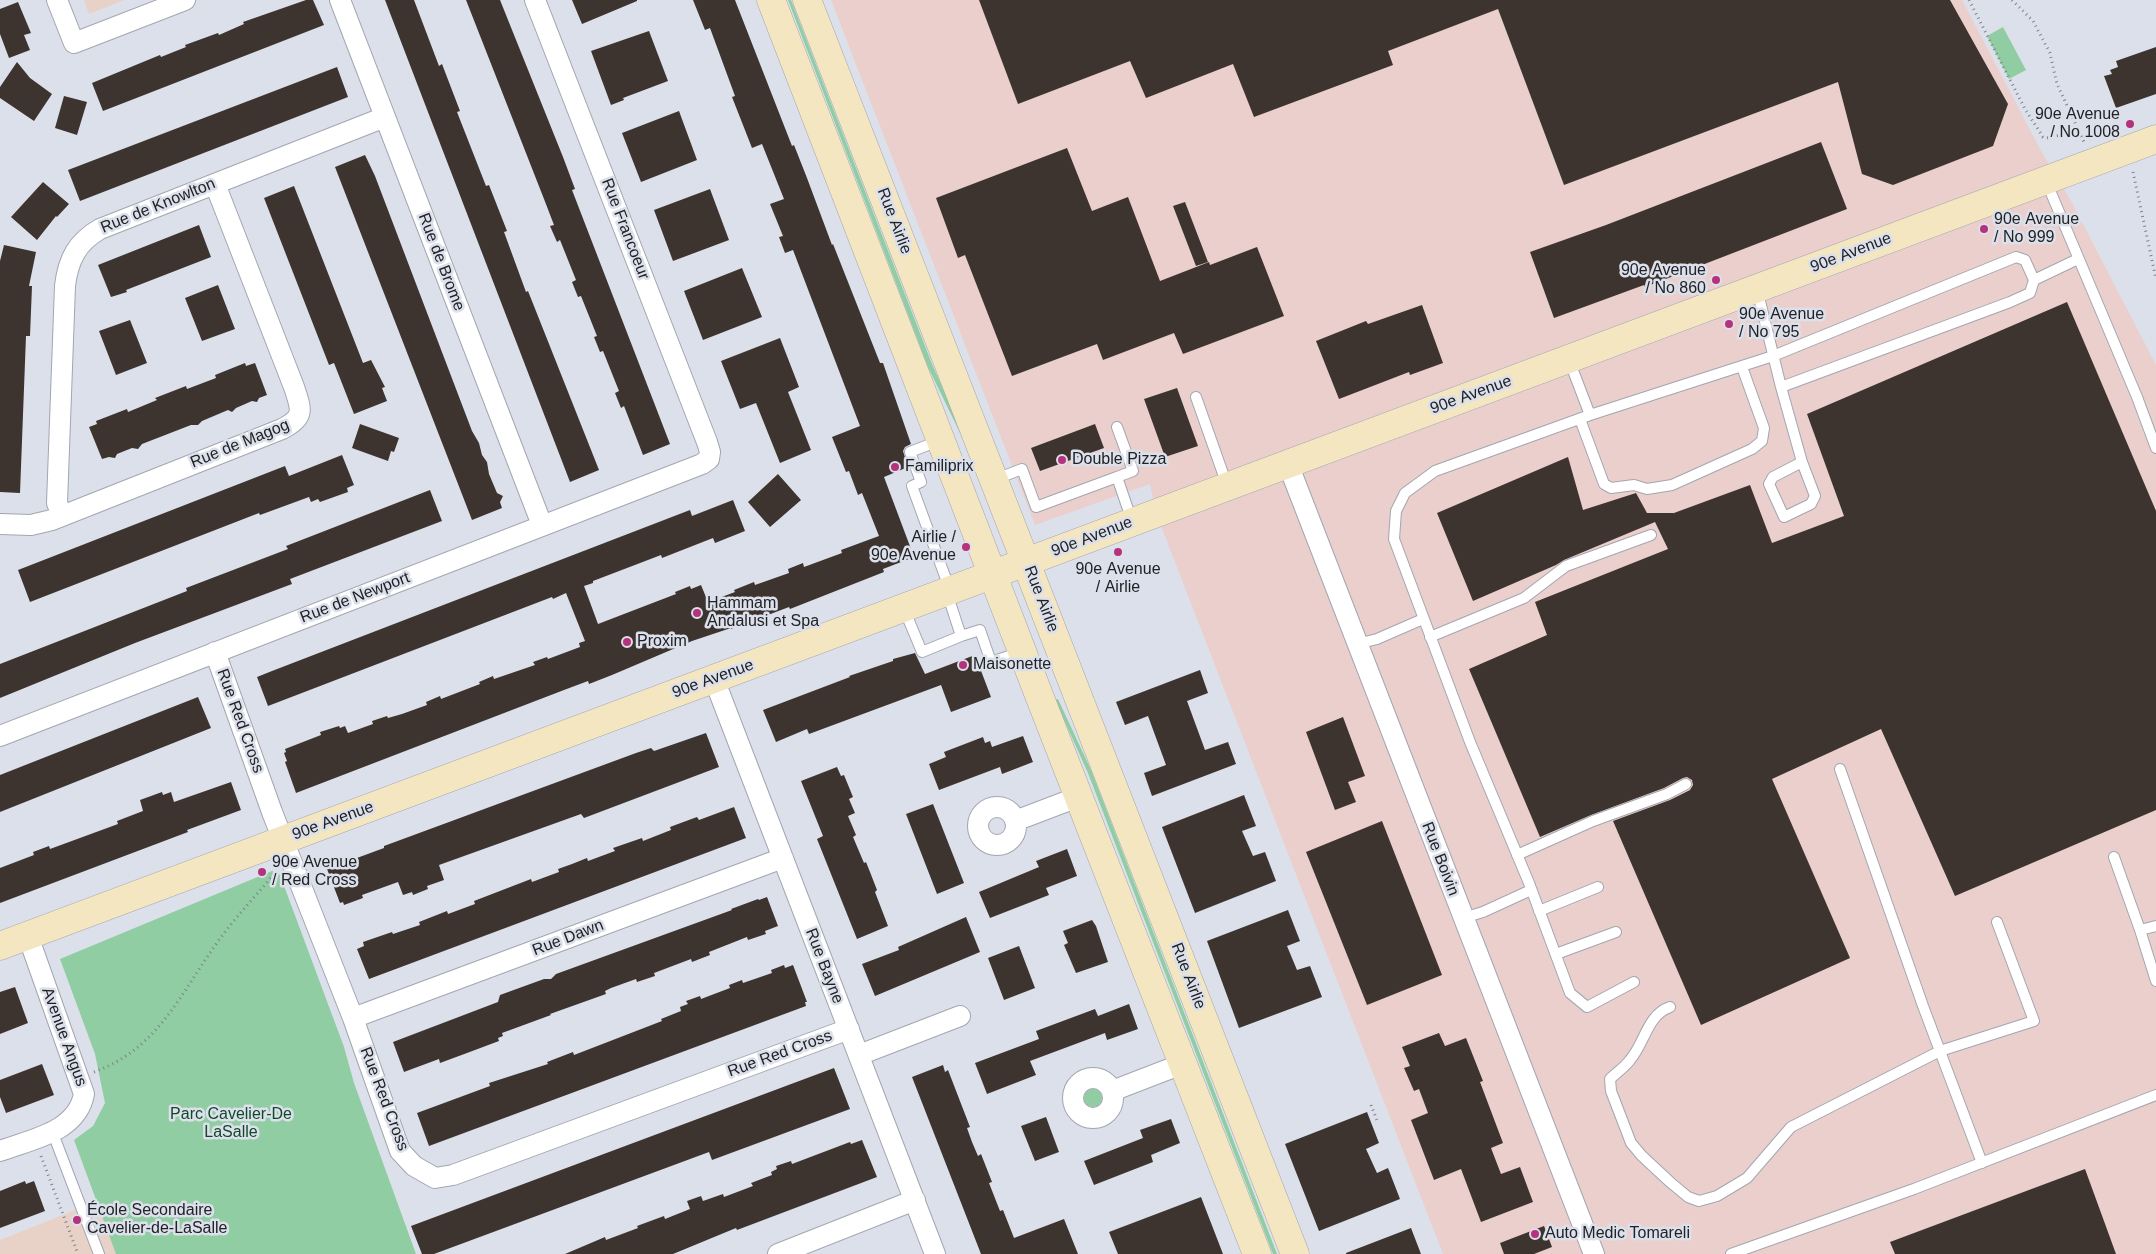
<!DOCTYPE html>
<meta charset="utf-8">
<style>
body{margin:0}
canvas{display:block;background:#dce0ea}
</style>
<canvas width="2156" height="1254"></canvas>
<script>
const context = document.querySelector('canvas').getContext('2d');
context.lineJoin = 'round';
function fill(path, color) {
  context.fillStyle = color;
  context.fill(path, 'evenodd');
}
function strokePath(path, color, width, dash) {
  context.strokeStyle = color;
  context.lineWidth = width;
  context.lineCap = dash ? 'butt' : 'round';
  context.setLineDash(dash || []);
  context.stroke(path);
}
function drawText(font, color, halo, rows, align = 'center') {
  context.font = font + ' Arial,sans-serif';
  context.lineWidth = 5;
  context.setLineDash([]);
  context.textBaseline = 'middle';
  context.strokeStyle = halo;
  context.fillStyle = color;
  for (const [text, x, y, turn = 0] of rows) {
    context.save();
    context.translate(x, y);
    context.rotate((+turn || 0) * Math.PI / 180);
    context.textAlign = isNaN(turn) ? turn : align;
    if (halo) context.strokeText(text, 0, 0);
    context.fillText(text, 0, 0);
    context.restore();
  }
}
fill(new Path2D(`
 M831,0H1962L2040,149L2071,201L2156,365V1254H1443L1156,513L1150,484L1035,525Z`), '#eacfcd');
fill(new Path2D(`
 M84,0H124L89,14Z
 M98,1201L118,1254H0V1240Z`), '#e8d1c7');
fill(new Path2D(`
 M788,0H791L932,364L964,436L962,437L928,367Z
 M2003,27L2026,70L2009,79L1987,36Z
 M1058,699L1091,770L1277,1254H1273L1088,773L1055,700Z
 M272,871L278,872L280,875L344,1047L354,1083L416,1254H116L74,1140L93,1126L105,1103L95,1054L60,959Z
 M1084 1098a9 9 0 1 1 18 0a9 9 0 1 1-18 0Z`), '#90cda2');
fill(new Path2D(`
 M306,0H313L324,25L103,111L92,83L160,55L161,57L186,47L185,45L218,33L219,35L244,24L243,22Z
 M385,0H414L439,66L442,64L460,111L457,112L486,186L489,185L507,231L504,232L526,292L528,291L599,470L570,482Z
 M466,0H500L563,157L575,189L572,190L670,444L643,455L624,406L621,408L615,393L619,391L603,351L600,352L594,337L597,336L581,296L578,297L572,282L576,280L560,240L557,242L550,226L554,225L544,199Z
 M572,0H637V1L582,24Z
 M693,0H735L792,146L794,145L807,178L832,245L833,244L880,363H883L911,444L905,447L903,451L908,467L884,477L914,557L883,569L884,572L790,609L789,607L731,629V628L692,641L612,675L589,684L588,681L564,690L296,793L285,762L287,761L284,753L286,752L285,749L321,735L320,732L339,726L340,728L345,726L348,733L373,724L372,721L387,716L388,718L402,714L427,705L426,702L440,696L441,699L480,684L479,682L493,676L494,679L535,665L533,662L547,657L548,659L580,647L579,643L585,641L566,593L553,599L552,597L268,706L257,677L272,671L690,510L692,516L733,500L745,531L715,543L713,538L662,558L661,555L593,581V583L584,586L598,624L676,594L675,592L690,586L691,589L701,585L708,602L735,592L734,590L754,582L755,585L789,573L788,569L803,563L804,567L842,553L841,550L879,536L862,493L858,495L849,471L846,472L832,437L860,426L793,250L785,253L779,237L783,236L770,204L784,199L762,144L752,148L732,97L735,96L710,28L705,30Z
 M979,0H1950L2008,104L1993,146L1893,185L1862,174L1838,82L1564,185L1498,9L1388,51L1393,65L1254,117L1233,64L1146,98L1130,61L1018,104Z
 M18,2L31,33L24,35L30,50L9,58L0,34V9Z
 M649,31L668,81L623,98L624,100L611,105L591,51Z
 M2156,47V94L2116,108L2104,76L2112,74L2110,70L2118,67L2116,61Z
 M17,62L30,78L52,94L34,121L0,98V87Z
 M337,67L348,97L80,201L68,170Z
 M64,96L87,102L77,135L55,128Z
 M679,111L697,160L641,182L622,133Z
 M1821,142L1847,209L1645,287L1644,285L1554,318L1530,252L1606,225Z
 M1067,148L1092,211L1128,197L1160,281L1209,262L1210,265L1257,247L1284,316L1183,354L1174,333L1103,360L1097,344L1012,376L965,255L958,258L936,198Z
 M365,155L375,176L472,431L479,443L482,455L487,462L489,474L497,493L503,496L500,502L502,508L472,520L335,167Z
 M43,182L69,204L57,217L56,216L37,240L11,217Z
 M294,186L363,363L371,360L385,387L382,388L387,401L354,414L334,363L329,365L264,198Z
 M710,189L729,240L673,261L654,210Z
 M1185,202L1208,262L1196,266L1173,206Z
 M199,225L211,257L126,290L127,292L111,297L98,265Z
 M4,245L36,252L29,286H32L30,336H26L20,493L0,492V261Z
 M742,268L762,317L703,340L684,291Z
 M218,285L235,329L202,341L185,298Z
 M2067,302L2156,511V810L1955,896L1881,729L1772,779L1850,958L1701,1025L1613,821L1670,800L1690,790L1693,785L1692,780L1687,777L1683,778L1664,788L1591,815L1540,837L1469,669L1547,635L1535,602L1668,549L1655,522L1564,560L1556,565L1473,601L1437,513L1568,457L1583,510L1636,493L1647,513H1674L1750,485L1772,543L1844,516L1807,414Z
 M1422,305L1443,363L1410,375L1409,372L1339,399L1316,341L1366,321L1368,324Z
 M130,320L147,363L116,375L99,331Z
 M780,338L799,387L788,392L811,450L780,463L756,403L740,409L721,361Z
 M245,363L246,366L255,363L267,395L259,398L257,402L252,401L236,408L232,412L228,410L202,421L198,425H191L142,444L138,449L132,448L117,454L115,458L109,457L102,459L89,427L97,424L96,421L127,409L128,412L157,400L155,398L186,386L187,389L216,378L215,375Z
 M1177,388L1198,446L1165,457L1144,399Z
 M360,424L399,438L394,452L391,451L388,461L352,448Z
 M1095,424L1104,448L1040,471L1031,448Z
 M342,455L354,485L347,488L348,492L320,502L318,499L311,502L309,497L260,515L259,513L30,602L18,570L285,466L289,476Z
 M778,474L801,500L770,527L748,502Z
 M430,490L442,521L290,579L292,584L135,643L0,698V664L187,591L186,588L288,549L286,546Z
 M915,653L925,674L975,655L991,697L951,712L941,685L809,734L807,729L776,742L763,710L850,677L849,676L893,661V659Z
 M1200,670L1208,693L1187,701L1205,750L1228,742L1236,764L1152,796L1144,773L1166,765L1148,716L1125,725L1116,702Z
 M198,697L211,728L0,812V775Z
 M1343,717L1365,776L1348,782L1356,802L1335,810L1306,732Z
 M706,733L719,767L584,818L581,814L439,865L444,880L427,886L428,889L413,895L412,892L403,895L398,882L362,895L363,898L344,905L343,902L340,903L327,869L384,848V846L636,753L651,748L654,751Z
 M1023,736L1033,762L1002,774L1000,767L939,790L929,764L946,757L944,752L983,737L985,743L990,741L992,747Z
 M837,767L841,776L844,775L853,797L849,799L855,813L848,816L856,835L853,837L864,863L866,862L870,872L877,890L875,892L888,926L857,939L817,839L823,836L801,781Z
 M231,782L241,810L187,830L188,832L0,903V868L34,855L33,852L49,846L50,849L118,824L117,821L143,811L140,800L162,792L163,795L171,792L174,802Z
 M1244,795L1256,826L1242,831L1253,856L1265,852L1276,881L1195,913L1162,827Z
 M933,804L964,883L937,894L906,814Z
 M734,807L746,838L369,979L357,949L364,946L363,942L392,932L393,934L420,925L419,922L447,911L448,914L475,904L474,901L531,879L532,882L559,872L558,869L572,864L587,858L588,861L615,851L613,848L642,838L643,841L671,830L670,827L678,824L697,817L699,820Z
 M1382,821L1442,975L1367,1005L1306,852Z
 M1067,849L1077,876L1046,888L1049,895L990,918L979,892L1039,867L1036,861Z
 M767,897L778,926L765,931L766,934L748,940L747,937L709,952L710,955L692,962L691,959L654,973L655,976L637,982L636,979L611,988L605,991L606,994L550,1014L551,1015L502,1033L503,1036L498,1038L499,1041L467,1053L440,1063L439,1059L404,1072L393,1042L498,1002L500,995L544,979H551L556,974L732,910L731,909L758,899L759,900Z
 M1288,910L1300,941L1287,946L1297,970L1310,966L1322,997L1239,1028L1207,941Z
 M966,917L980,952L875,996L862,964L899,950L898,947Z
 M1092,920L1096,926L1108,962L1076,973L1064,945L1068,943L1063,931Z
 M1019,946L1035,988L1004,1000L988,958Z
 M784,965L785,968L793,965L807,1002H805L806,1006L429,1146L417,1113L490,1086L489,1083L548,1064L547,1062L573,1052L574,1055L662,1021L661,1019L681,1011L680,1007L688,1004L686,1001L700,996L701,999L730,988L729,985L742,980L743,983L772,973L771,970Z
 M15,987L28,1023L0,1034V992Z
 M1129,1004L1138,1029L1107,1040L1105,1033L1030,1061L1036,1075L987,1094L975,1063L1039,1039L1036,1031L1095,1009L1098,1016Z
 M1439,1033L1445,1046L1466,1038L1483,1081L1480,1082L1503,1143L1491,1148L1501,1174L1520,1167L1533,1202L1481,1222L1461,1169L1434,1180L1411,1120L1428,1113L1419,1089L1414,1091L1404,1068L1410,1066L1402,1047Z
 M42,1064L54,1095L6,1113L0,1097V1080Z
 M943,1065L945,1072L948,1070L970,1127L967,1128L972,1142L978,1156L981,1154L992,1182L989,1183L1000,1211L1003,1210L1014,1238L1064,1219L1078,1254H981L912,1077Z
 M834,1068L850,1109L712,1160L709,1152L434,1254H422L411,1226Z
 M1367,1112L1379,1143L1366,1149L1377,1173L1388,1168L1400,1199L1319,1231L1285,1144Z
 M1046,1117L1059,1152L1035,1161L1021,1126Z
 M1171,1119L1180,1143L1151,1155L1153,1162L1094,1185L1084,1161L1143,1138L1140,1130Z
 M862,1140L877,1177L737,1230L736,1228L673,1254H565L605,1237L606,1240L638,1228L637,1226L664,1216L665,1219L690,1209L687,1201L701,1196L703,1201L723,1194L724,1197L753,1186L751,1183L772,1175L771,1172L777,1169L776,1166L791,1161L792,1164L850,1142L851,1144Z
 M2085,1169L2116,1254H1895L1890,1242Z
 M25,1181L26,1184L34,1181L45,1211L0,1228V1191Z
 M1201,1197L1223,1254H1118L1109,1232Z
 M1544,1226L1552,1247L1534,1254H1504L1500,1243Z
 M1411,1228L1421,1254H1346V1253Z`), '#3d342f');
const lane = new Path2D(`
 M2046,181L2137,397L2156,448
 M1757,289L1781,387L1802,462L1815,496L1811,504L1784,517L1769,484L1773,477L1802,462
 M1569,360L1590,415L1773,356L2016,257L2025,260L2034,280L2078,259
 M1781,387L2010,302L2030,293L2034,280
 M1196,397L1227,485
 M1590,415L1435,471L1405,493L1396,511L1394,539L1470,742L1529,883L1570,993L1587,1007L1634,982
 M1580,419L1604,484L1611,488L1634,485L1647,489L1672,485L1752,449L1762,441L1764,428L1742,367
 M1117,427L1133,471L1117,477L1132,521
 M941,440L910,452L921,482L912,486L950,590
 M996,479L1022,469L1036,507L1117,477
 M947,593L961,636L980,630L991,662L1021,652
 M904,609L922,652L961,636
 M1430,637L1524,598L1566,566L1651,535
 M1357,644L1377,639L1423,619
 M1840,769L1923,1006L1982,1163
 M1517,855L1593,821L1667,794L1686,784
 M2114,857L2140,930L2156,926
 M1539,911L1598,887
 M1463,918L1483,912L1531,890
 M2140,930L2156,981
 M1556,954L1616,932
 M1670,1007C1647,1015 1645,1043 1630,1060C1625,1067 1616,1073 1610,1079L1611,1091L1631,1143L1642,1156L1670,1182L1688,1197L1699,1201L1717,1196L1747,1178L1791,1127L1940,1051L2034,1021L1997,922
 M52,1131L99,1254
 M1731,1254L1914,1189L2156,1095`);
const street = new Path2D(`
 M57,0L74,43L185,0
 M340,0L542,525
 M1288,464L1594,1254
 M62,516L57,503L65,286C68,260 77,242 100,229L385,117
 M0,524L31,525L52,520L282,429C306,417 301,409 294,387L215,184
 M215,652L272,812L353,1018L400,1151L414,1166L435,1178L453,1175L849,1029
 M714,679L935,1254
 M0,736L702,464L709,459L710,452L707,442L535,0
 M978 826a19 19 0 1 1 38 0a19 19 0 1 1-38 0Z
 M1015,821L1078,797
 M353,1018L783,858
 M859,1055L960,1016
 M1073 1098a20 20 0 1 1 40 0a20 20 0 1 1-40 0Z
 M1112,1091L1182,1064
 M0,1151C32,1139 77,1132 84,1094L28,936
 M778,1254L915,1200`);
const secondary = new Path2D(`
 M771,0L1037,690L1257,1254
 M807,0L1295,1254
 M0,946L2156,139`);
strokePath(lane, '#a3a6b0', 12);
strokePath(street, '#a3a6b0', 22);
strokePath(secondary, '#a3a6b0', 29);
strokePath(new Path2D(`
 M1969,0L2025,109L2043,137L2047,138L2079,131
 M2012,0L2033,21L2050,53L2057,84L2085,144
 M2133,172L2156,279
 M94,1072C161,1048 182,989 222,936C239,913 259,893 276,871
 M1371,1105L1378,1123
 M41,1156L78,1254`), '#7f8289', 3, [1, 4]);
strokePath(lane, '#fff', 10);
strokePath(street, '#fff', 20);
strokePath(secondary, '#f4e6c1', 28);
for (const [x, y, r, color] of [
 [2130,124,5,"#b5337c"],
 [1984,229,5,"#b5337c"],
 [1716,280,5,"#b5337c"],
 [1729,324,5,"#b5337c"],
 [1062,460,5,"#b5337c"],
 [895,467,5,"#b5337c"],
 [966,547,5,"#b5337c"],
 [1118,552,5,"#b5337c"],
 [697,613,5,"#b5337c"],
 [627,642,5,"#b5337c"],
 [963,665,5,"#b5337c"],
 [262,872,5,"#b5337c"],
 [77,1220,5,"#b5337c"],
 [1535,1234,5,"#b5337c"]
]) {
  const dot = new Path2D();
  dot.arc(x, y, r, 0, 2 * Math.PI);
  context.fillStyle = color;
  context.fill(dot);
  strokePath(dot, '#dce0ea', 2);
}
drawText('16px', '#212226', '#dce0ea', [
 ["90e Avenue",2120,115,"right"],
 ["/ No 1008",2120,133,"right"],
 ["90e Avenue",1994,220],
 ["/ No 999",1994,238],
 ["90e Avenue",1706,271,"right"],
 ["/ No 860",1706,289,"right"],
 ["90e Avenue",1739,315],
 ["/ No 795",1739,333],
 ["Double Pizza",1072,460],
 ["Familiprix",905,467],
 ["Airlie /",956,538,"right"],
 ["90e Avenue",956,556,"right"],
 ["90e Avenue",1118,570,"center"],
 ["/ Airlie",1118,588,"center"],
 ["Hammam",707,604],
 ["Andalusi et Spa",707,622],
 ["Proxim",637,642],
 ["Maisonette",973,665],
 ["90e Avenue",272,863],
 ["/ Red Cross",272,881],
 ["École Secondaire",87,1211],
 ["Cavelier-de-LaSalle",87,1229],
 ["Auto Medic Tomareli",1545,1234]
], 'left');
drawText('16px', '#212226', '#dce0ea', [
 ["Rue de Knowlton",158,206,-22],
 ["Rue Airlie",894,221,69],
 ["Rue Francoeur",625,229,69],
 ["90e Avenue",1851,253,-21],
 ["Rue de Brome",441,262,69],
 ["90e Avenue",1471,395,-20],
 ["Rue de Magog",240,444,-22],
 ["90e Avenue",1092,537,-21],
 ["Rue de Newport",355,598,-21],
 ["Rue Airlie",1041,599,69],
 ["90e Avenue",713,679,-20],
 ["Rue Red Cross",240,721,70],
 ["90e Avenue",333,821,-20],
 ["Rue Boivin",1440,859,69],
 ["Rue Dawn",568,938,-21],
 ["Rue Bayne",824,966,69],
 ["Rue Airlie",1188,976,69],
 ["Avenue Angus",64,1037,70],
 ["Rue Red Cross",780,1054,-20],
 ["Rue Red Cross",384,1099,69]
]);
drawText('16px', '#104828', '#dce0ea', [
 ["Parc Cavelier-De",231,1115],
 ["LaSalle",231,1133]
]);
</script>
